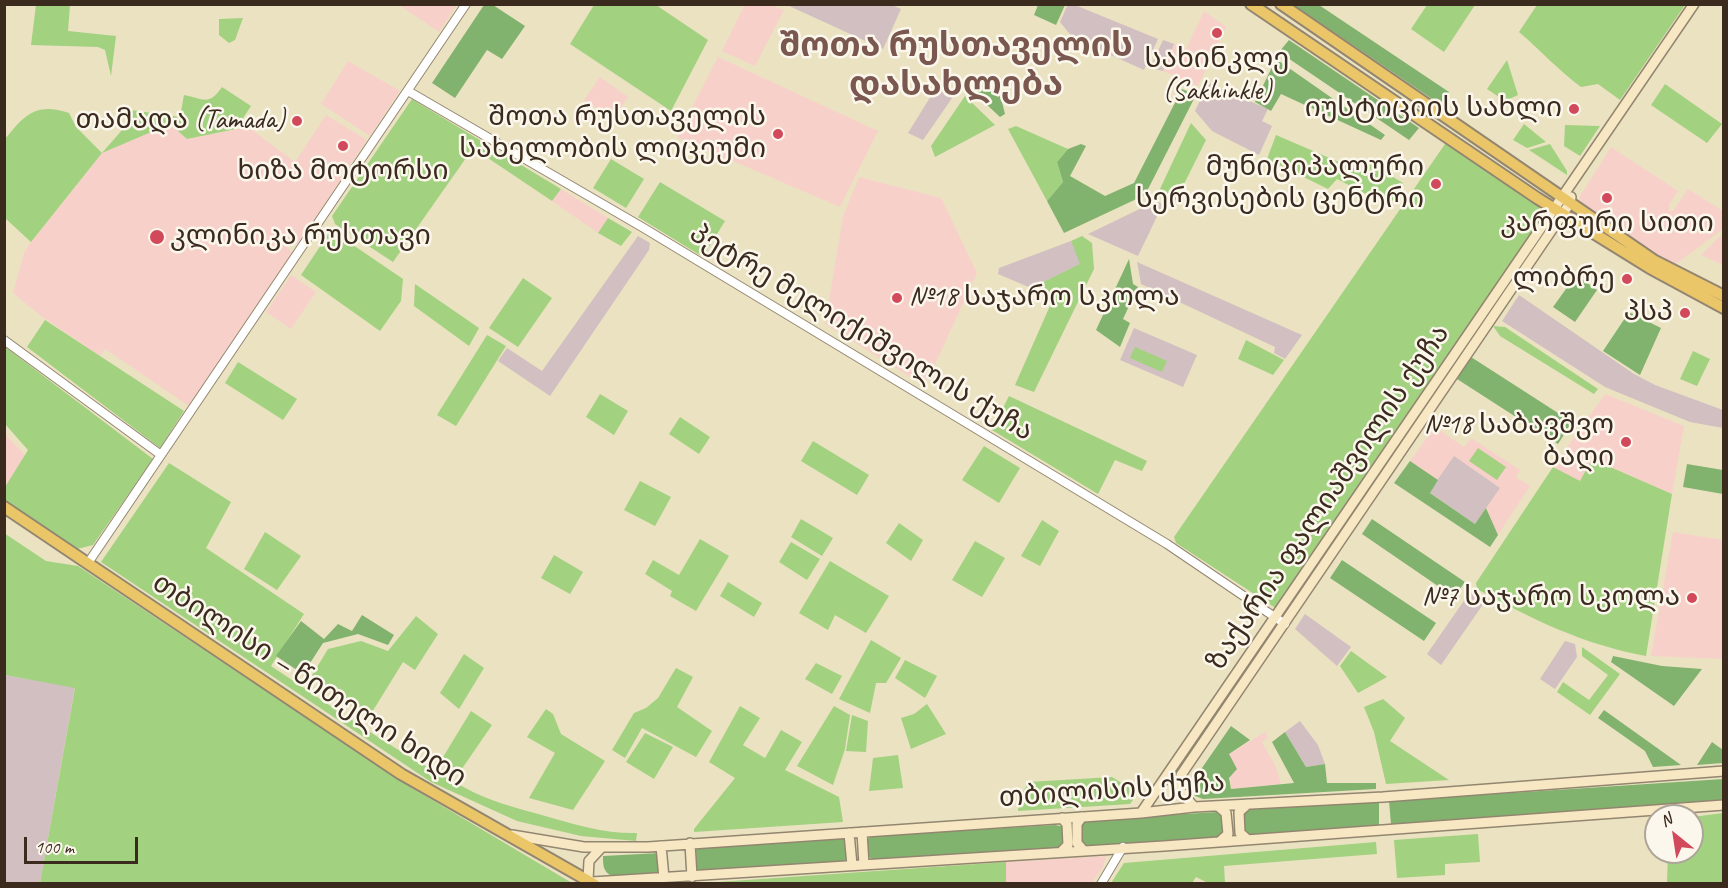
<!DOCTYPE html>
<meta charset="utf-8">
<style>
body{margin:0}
#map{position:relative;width:1728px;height:888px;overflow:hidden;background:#ebe2c2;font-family:Caveat,sans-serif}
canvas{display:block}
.frame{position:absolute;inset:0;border:6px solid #3b2a1e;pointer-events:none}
.north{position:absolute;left:1644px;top:804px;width:60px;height:60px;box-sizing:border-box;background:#fbf7ec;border:2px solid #aea59a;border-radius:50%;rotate:330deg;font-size:16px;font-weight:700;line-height:24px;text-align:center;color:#3b2a1e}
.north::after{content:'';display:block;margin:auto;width:21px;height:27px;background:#d1495b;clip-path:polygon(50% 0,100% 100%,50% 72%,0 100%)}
.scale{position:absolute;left:24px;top:837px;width:114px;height:27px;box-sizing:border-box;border:3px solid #3b2a1e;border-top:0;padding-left:8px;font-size:18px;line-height:21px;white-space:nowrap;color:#3b2a1e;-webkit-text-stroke:4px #fbf7ec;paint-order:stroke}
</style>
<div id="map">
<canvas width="1728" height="888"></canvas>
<div class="frame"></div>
<div class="north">N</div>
<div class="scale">100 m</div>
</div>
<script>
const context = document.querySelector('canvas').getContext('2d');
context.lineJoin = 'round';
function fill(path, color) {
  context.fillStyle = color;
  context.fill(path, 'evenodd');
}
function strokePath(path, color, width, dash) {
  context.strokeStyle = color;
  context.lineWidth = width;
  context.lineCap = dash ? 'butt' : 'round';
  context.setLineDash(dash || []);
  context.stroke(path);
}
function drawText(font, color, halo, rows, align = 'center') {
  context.font = font + ' Caveat,"Noto Sans Georgian",sans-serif';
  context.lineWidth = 5;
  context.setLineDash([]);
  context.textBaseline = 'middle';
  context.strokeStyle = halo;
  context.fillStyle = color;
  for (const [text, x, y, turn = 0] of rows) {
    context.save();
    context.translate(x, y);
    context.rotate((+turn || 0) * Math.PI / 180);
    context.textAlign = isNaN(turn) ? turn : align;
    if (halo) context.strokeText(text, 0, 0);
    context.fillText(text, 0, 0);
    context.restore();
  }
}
fill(new Path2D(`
 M745,4L771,5L784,10L755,66L722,51Z
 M399,5H457L439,32Z
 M1204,11L1226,27L1198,86L1163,71L1174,44L1186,49Z
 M718,57L878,131L840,207L677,137Z
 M348,61L400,91L370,136L321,104Z
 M600,77L628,97L613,119L584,100Z
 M326,115L367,140L298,244L281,234L276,240L293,252L189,406L105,349L100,356L41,316L13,293L24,253L31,242L102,153L170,124L187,139L248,127L295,162Z
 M1611,147L1678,191L1669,205V211H1673L1688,189L1723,211V229L1673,266L1580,206L1579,198Z
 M859,177L941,198L977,273L931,373L923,385L825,324L843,216Z
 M561,189L608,218L598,233L552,201Z
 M1720,236L1723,237V265L1701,255Z
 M291,275L316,292L291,329L266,312Z
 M1605,394L1684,426L1672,494L1593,459L1580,482L1553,467Z
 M1435,427L1464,447L1471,438L1520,470L1516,477L1530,486L1498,535L1486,508L1500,488L1455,457L1438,480L1410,461Z
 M5,434L25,455L5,487Z
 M1673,532L1723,540V659L1651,656Z
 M1265,732L1268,738L1262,742L1276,767L1281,784L1231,789L1229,754Z
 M1106,856L1103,867L1092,883H1006V862Z`), '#f7d1c9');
fill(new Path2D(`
 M1068,4L1075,5L1158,39L1144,70L1073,38L1060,22Z
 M892,5L901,9L883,49L787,5Z
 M1163,40L1174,44L1163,71L1150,68Z
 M939,83L957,91L923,140L908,133Z
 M1208,83L1268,109L1262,121L1272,126L1259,155L1212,131L1195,111Z
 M1156,201L1163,204L1138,256L1088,234Z
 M638,236L650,243L649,250L550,396L498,361L507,348L542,371Z
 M1071,241L1081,264L1031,288L998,274L999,268Z
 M1137,262L1302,335L1285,359L1274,353L1275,347L1141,284Z
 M1519,295L1634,374L1655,385L1723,410V428L1690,422L1605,387L1502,321Z
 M1134,328L1197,355L1183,387L1120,360Z
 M1454,456L1500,488L1475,524L1429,492Z
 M1470,592L1486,600L1441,665L1427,654Z
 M1305,614L1351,647L1337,666L1295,629Z
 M1565,641L1575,644L1577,657L1555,689L1540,679Z
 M4,675L75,687L40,883H5Z
 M1300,721L1318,745L1325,764L1306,767L1285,732Z`), '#d2bfc1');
fill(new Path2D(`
 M36,5H70L68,31L116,36L111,76L105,50L98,47L31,45Z
 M594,5H656L708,40L671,111L570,44Z
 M1427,5H1475L1444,52L1411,29Z
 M1537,5V4L1685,5L1620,100L1598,84L1581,87C1558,70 1540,50 1519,32Z
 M243,18L235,40L229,43L219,35V19Z
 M1507,60L1518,95L1505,101L1487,89Z
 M1665,84L1722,124L1707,143L1651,105Z
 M222,87L251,106L236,129L187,139L170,124L102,153L31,242L5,218V139C25,114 37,102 69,113L76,127L102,153L122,130L131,110L180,117L184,95C204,99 209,106 222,87Z
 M965,96L995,125L935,157L931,146Z
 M412,99L420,104L561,189L552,201L473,148L393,262L335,224L332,216Z
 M1191,123L1206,140L1176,200L1159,191Z
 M1524,124L1546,142L1527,148L1513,140Z
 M1565,125L1600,126L1580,156L1564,146Z
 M1016,126L1068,149L1057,162L1063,182L1047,201L1008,129Z
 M1276,135L1362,172L1368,162L1403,183L1389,206L1337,179L1328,189L1267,159Z
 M1450,143L1547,212L1278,606L1274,607L1176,543L1174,537L1445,144Z
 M1550,144L1567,171V175L1529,150Z
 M611,159L644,179L626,208L593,188Z
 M660,182L725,221L703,257L638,217Z
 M608,218L632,232L621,246L598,233Z
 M331,230L403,279L401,301L380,331L301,275Z
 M1082,236L1092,243L1094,269L1034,392L1015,385L1053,299L1031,288L1080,264L1071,241Z
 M523,278L552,298L518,347L489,328Z
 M415,284L479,328L469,346L414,306Z
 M45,320L184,411L160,448L27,347Z
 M1493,326L1505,327L1598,389L1594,394L1500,336Z
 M487,335L506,346L456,426L437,415Z
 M1246,340L1284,360L1273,375L1238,359Z
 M4,346L153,459L93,545L73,550L5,503V487L28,450L5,424Z
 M1135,347L1167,361L1162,372L1130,358Z
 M1693,351L1710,359L1697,386L1680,379Z
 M238,362L297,399L283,420L225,383Z
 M600,394L628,411L614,435L586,417Z
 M1009,396L1147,461L1142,471L1115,460L1098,494L992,430Z
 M680,417L710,437L699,454L669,434Z
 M813,441L869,475L857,495L801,461Z
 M984,446L1020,468L999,503L962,480Z
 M1478,448L1506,467L1497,480L1469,461Z
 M1592,459L1672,494L1646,656C1585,645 1531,619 1477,589L1476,583L1553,467L1580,481Z
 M169,463L231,502L206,548L304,614L271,666C337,710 402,756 473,792C498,804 525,810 552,818C580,826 607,834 637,833L636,841L581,836L517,821L431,782L101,562Z
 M640,481L671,497L655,526L624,510Z
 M801,519L833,538L822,556L791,537Z
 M1042,520L1059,531L1040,566L1021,556Z
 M899,523L923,540L911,561L886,543Z
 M265,532L301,556L277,590L244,569Z
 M4,533L46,561L78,566L407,785L572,883H40L75,688L5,675Z
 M700,539L729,556L696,611L670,596L672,591L645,574L653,560L679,575Z
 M975,541L1005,558L982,597L952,580Z
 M791,542L820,559L807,580L779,562Z
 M554,555L583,572L570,594L541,578Z
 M830,561L889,596L866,633L835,615L828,630L799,613Z
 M728,582L762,603L754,617L720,596Z
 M416,616L438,634L415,670L403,662L369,717L311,677L328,649L361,641L388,651Z
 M871,640L901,658L886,683H876L870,713L839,699Z
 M1582,647L1620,674L1590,715L1557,692L1563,682L1589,700L1608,675L1582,656Z
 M1351,651L1387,677L1358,693L1340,666Z
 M464,654L484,668L459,709L440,693Z
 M905,660L937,676L925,698L895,678Z
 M816,663L842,676L832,694L805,679Z
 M676,668L693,677L677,707L712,731L696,757L642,728L625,758L612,750L634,713L646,708L658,698Z
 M1383,699L1405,718L1390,741L1449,780L1386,784L1374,732L1364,707Z
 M927,704L946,734L911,749L901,718L914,714Z
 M740,706L760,718L743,745L765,758L781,730L802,742L785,770L839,797L843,822L694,832V829L735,778L709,762Z
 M834,706L850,715L845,749L833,785L797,766Z
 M546,709L553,714L561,734L605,761L573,810L529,798L555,753L527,737Z
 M471,711L492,725L459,773L440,762Z
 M852,715L868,721L866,752L846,751Z
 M645,733L673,747L654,779L626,762Z
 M898,755L903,788L869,791L873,758Z
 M1112,777L1138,793L1130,804L1018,811L1019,798L1029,782Z
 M1723,813V883H1667L1668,852H1692V817Z
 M1478,834L1480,862L1445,864V875L1397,878L1394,840Z
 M1376,842L1377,854L1224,866L1225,883H1208L1196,877L1192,883H1111L1124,863Z
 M1006,862V883H703Z`), '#a2d180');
fill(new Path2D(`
 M484,5H493L525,26L502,59L487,50L455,98L432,83Z
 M1038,5H1065L1056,25L1034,15Z
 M1294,5H1319L1449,92L1441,105Z
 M1289,40L1419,128L1409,140L1279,52Z
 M1276,59L1385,135L1381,140L1281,94L1271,111L1255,102Z
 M977,78L999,90L1005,114L1000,117L971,90Z
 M1182,89L1196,95L1145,195L1064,233L1047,201L1063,182L1057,162L1068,149L1081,144L1086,146L1070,176L1105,196L1134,183Z
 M1129,259L1133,284L1138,287L1123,319L1130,323L1120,347L1096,330Z
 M1576,275L1597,290L1575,322L1553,307Z
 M1629,312L1661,328L1640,375L1603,351Z
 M1471,357L1572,422L1558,444L1457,379Z
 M1410,461L1438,480L1430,493L1475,524L1486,508L1498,535L1490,547L1394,483Z
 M1687,464L1723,470V494L1683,487Z
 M1372,519L1465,582L1454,597L1362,534Z
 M1342,560L1436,623L1424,641L1330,578Z
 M362,615L394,635L388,645L358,634L323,643L303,674L276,656L301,621L324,639L338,624L352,631Z
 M1613,656L1662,666L1702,669L1674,706L1611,662Z
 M1604,710L1681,765L1653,767L1645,751L1598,718Z
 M1231,726L1250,740L1229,754L1237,769L1229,778L1231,789L1294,783L1272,742L1285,732L1306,767L1325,764L1327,783H1376V789L1203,799L1195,796L1191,788L1195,778Z
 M1712,742L1723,750V763L1697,765Z
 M1723,779V801L1391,824L1389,801Z
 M1379,802V825L1250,835L1244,832L1241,819L1248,809Z
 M1217,812L1223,816L1224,833L1217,837L1086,847L1080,842V824L1085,820Z
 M1055,825L1061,826C1066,832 1066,842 1060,848L873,860L868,856L866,841L871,836Z
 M851,838L850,864L700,872L697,868L696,850L700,847Z
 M660,853L664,873L612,876C603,872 603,865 603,856Z`), '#81b36e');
const tertiary = new Path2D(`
 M408,91L642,227L1167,544L1285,624
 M4,340L161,455
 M88,563L466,4
 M1101,884L1123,847`);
const secondary = new Path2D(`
 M1248,804L1239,812L1240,833L1248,840
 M1218,806L1226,813L1228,834L1219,842
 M1194,807L1178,788L1181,775L1570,203L1571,197
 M1141,813L1694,4
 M1082,817L1077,824V843L1083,850
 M1062,818L1067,824L1068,845L1062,851
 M862,832L864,865
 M849,833L852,865
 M512,835L584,847H648L1141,813L1194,807L1383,797L1724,771
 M690,843L692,877
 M661,846L664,878
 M588,880L589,861L601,848
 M592,882L1164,846L1724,805`);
const primary = new Path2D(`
 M1251,4L1537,198L1650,268L1724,308
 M1281,4L1655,261L1724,296`);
const trunk = new Path2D(`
 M4,507L401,774L594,884`);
strokePath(tertiary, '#938670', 10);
strokePath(secondary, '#938670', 12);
strokePath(primary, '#938670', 14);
strokePath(trunk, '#938670', 14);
strokePath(tertiary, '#fff', 8);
strokePath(secondary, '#f7e8c3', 9);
strokePath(primary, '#ebc669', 10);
strokePath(trunk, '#ebc669', 10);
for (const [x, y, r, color] of [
 [1217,33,6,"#d1495b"],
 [1574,109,6,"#d1495b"],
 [297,121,6,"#d1495b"],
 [778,134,6,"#d1495b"],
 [343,146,6,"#d1495b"],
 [1436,184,6,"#d1495b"],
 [1607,198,6,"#d1495b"],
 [157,237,8,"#d1495b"],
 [1627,279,6,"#d1495b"],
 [897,298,6,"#d1495b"],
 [1685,313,6,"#d1495b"],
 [1626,442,6,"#d1495b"],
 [1692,598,6,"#d1495b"]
]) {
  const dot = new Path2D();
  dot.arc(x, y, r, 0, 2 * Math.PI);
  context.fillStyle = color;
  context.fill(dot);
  strokePath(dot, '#fbf7ec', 2);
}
drawText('28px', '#3b2a1e', '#fbf7ec', [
 ["სახინკლე",1217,60,"center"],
 ["(Sakhinkle)",1217,92,"center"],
 ["იუსტიციის სახლი",1562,109],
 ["შოთა რუსთაველის",766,118],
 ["სახელობის ლიცეუმი",766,150],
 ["თამადა (Tamada)",285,121],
 ["მუნიციპალური",1424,168],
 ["სერვისების ცენტრი",1424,200],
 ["ხიზა მოტორსი",343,172,"center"],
 ["კარფური სითი",1607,224,"center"],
 ["კლინიკა რუსთავი",170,237,"left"],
 ["ლიბრე",1615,279],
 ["№18 საჯარო სკოლა",909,298,"left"],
 ["პსპ",1673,313],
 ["№18 საბავშვო",1614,426],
 ["ბაღი",1614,458],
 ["№7 საჯარო სკოლა",1680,598]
], 'right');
drawText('28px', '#3b2a1e', '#fbf7ec', [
 ["პეტრე მელიქიშვილის ქუჩა",861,333,31],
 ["ზაქარია ფალიაშვილის ქუჩა",1329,498,-56],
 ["თბილისი — წითელი ხიდი",309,681,33],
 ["თბილისის ქუჩა",1112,791,-4]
]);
drawText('bold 34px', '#7a584f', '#fbf7ec', [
 ["შოთა რუსთაველის",956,47],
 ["დასახლება",956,86]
]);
</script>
